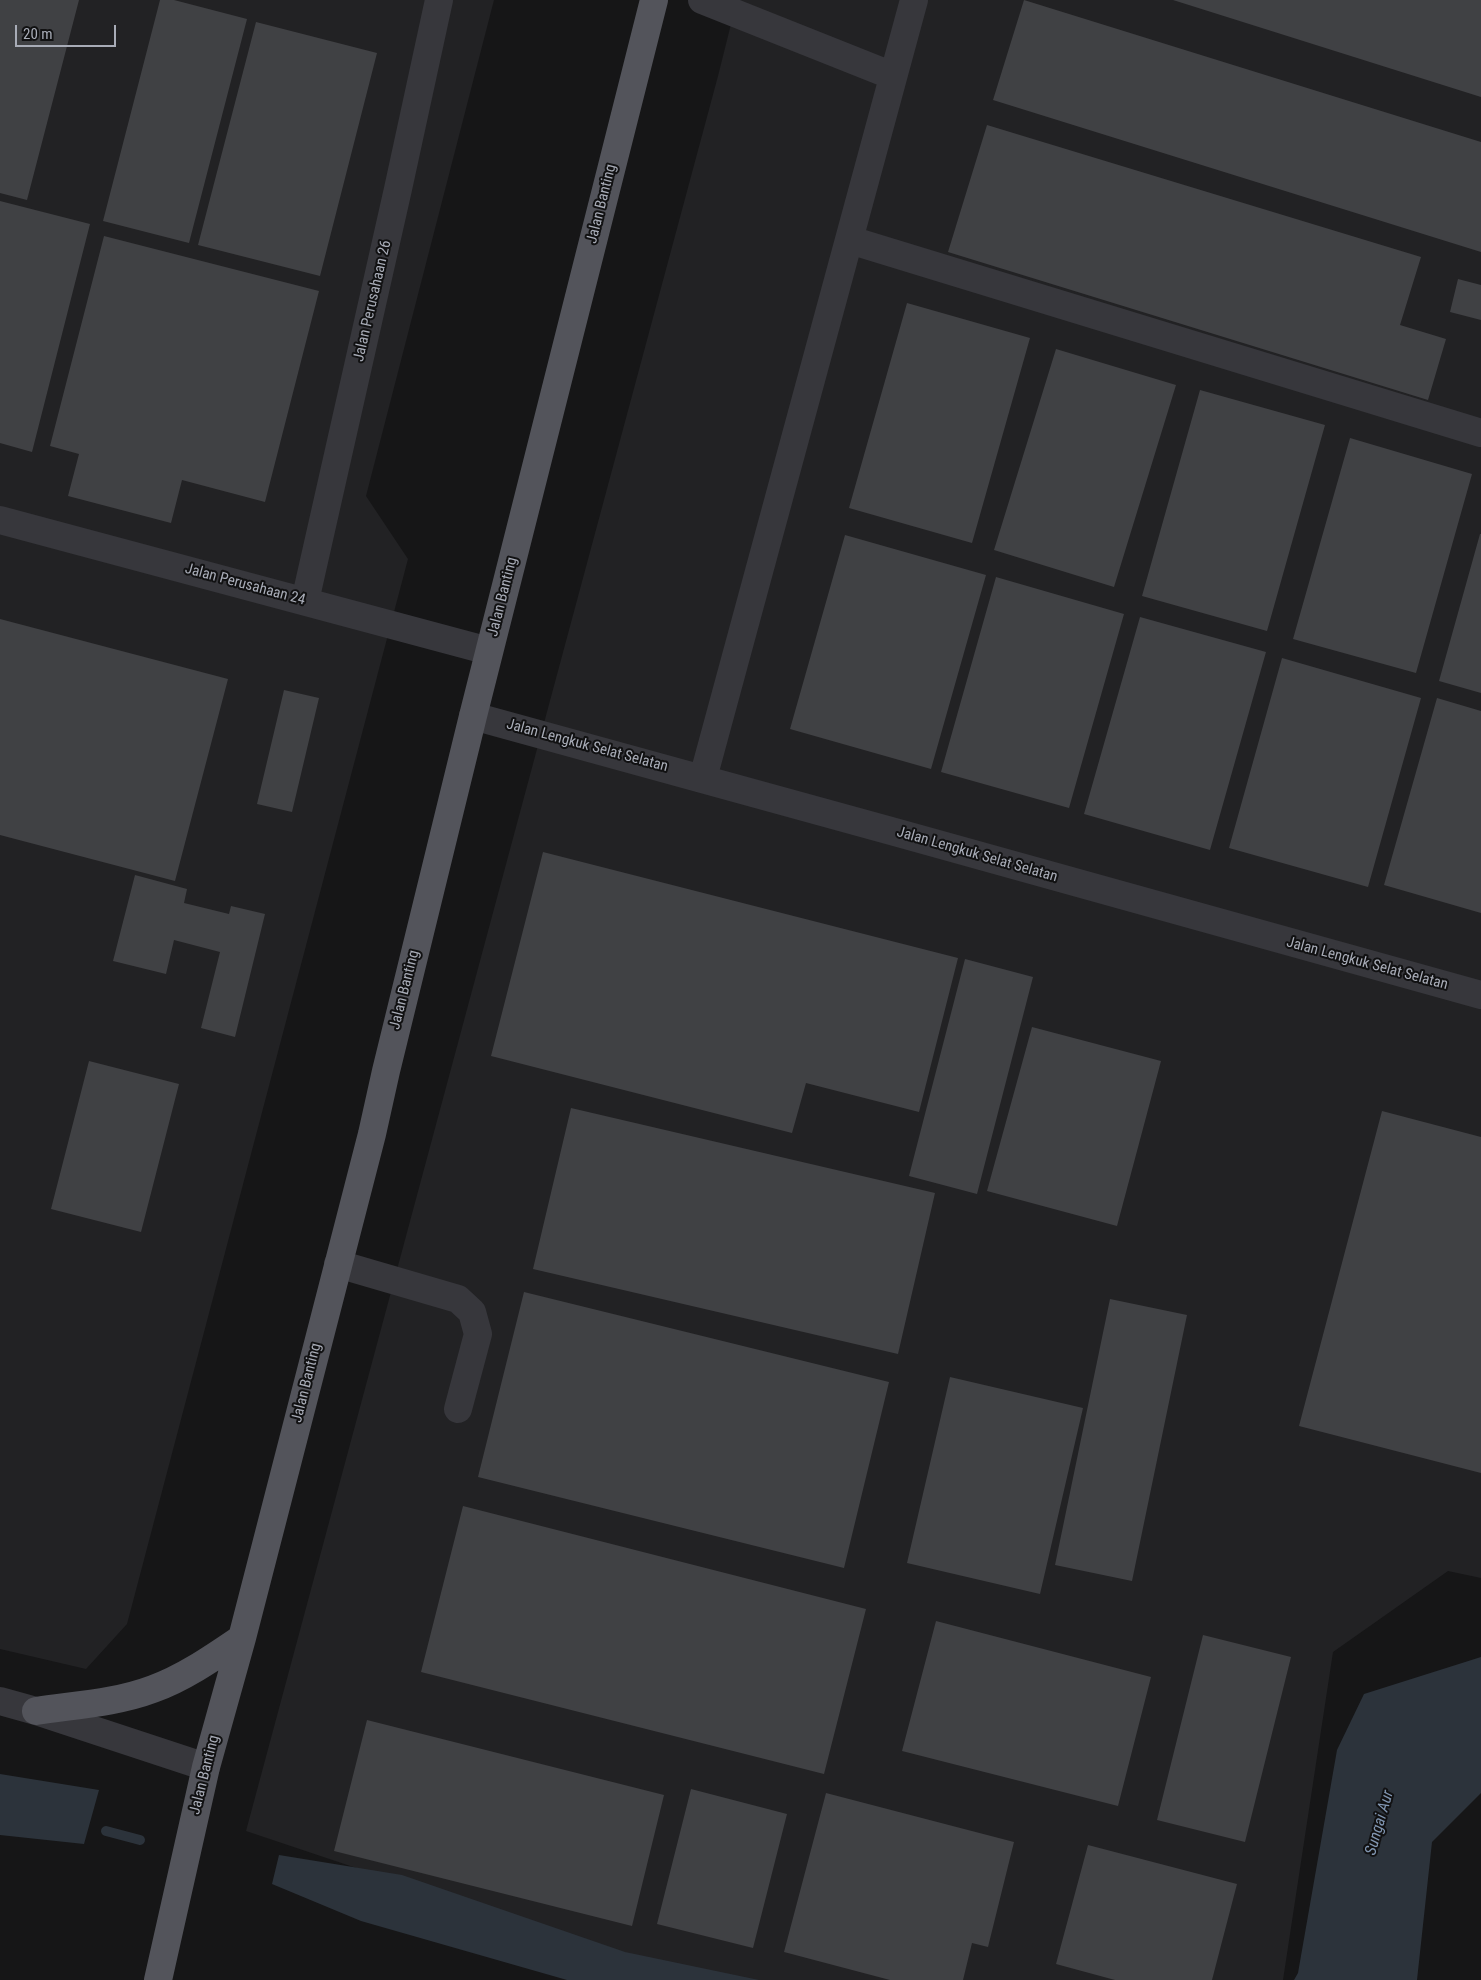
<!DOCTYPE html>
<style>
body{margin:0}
#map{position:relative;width:1481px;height:1980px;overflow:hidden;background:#161617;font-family:"Roboto Condensed",sans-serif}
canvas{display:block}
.scale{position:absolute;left:15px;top:25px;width:101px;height:22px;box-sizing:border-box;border:2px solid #a8acb7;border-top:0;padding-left:6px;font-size:15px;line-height:18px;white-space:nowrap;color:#a8acb7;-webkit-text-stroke:4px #111112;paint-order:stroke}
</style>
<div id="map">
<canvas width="1481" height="1980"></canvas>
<div class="scale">20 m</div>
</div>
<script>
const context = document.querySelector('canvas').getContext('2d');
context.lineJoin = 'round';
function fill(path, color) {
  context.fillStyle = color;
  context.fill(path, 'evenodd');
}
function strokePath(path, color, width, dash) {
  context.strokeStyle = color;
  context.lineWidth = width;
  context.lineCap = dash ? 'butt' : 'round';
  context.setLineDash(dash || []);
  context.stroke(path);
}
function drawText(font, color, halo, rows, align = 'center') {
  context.font = font + ' "Roboto Condensed",sans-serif';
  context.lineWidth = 4;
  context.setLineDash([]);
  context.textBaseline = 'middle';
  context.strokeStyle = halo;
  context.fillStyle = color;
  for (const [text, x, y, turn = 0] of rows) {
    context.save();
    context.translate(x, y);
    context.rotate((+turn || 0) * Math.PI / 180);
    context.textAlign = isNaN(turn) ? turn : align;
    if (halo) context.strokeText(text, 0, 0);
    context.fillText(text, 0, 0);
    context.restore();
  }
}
fill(new Path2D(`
 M0,0H494L366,496L408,559L127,1624L86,1669L0,1649Z
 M737,0H1481V1578L1448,1571L1333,1652L1283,1980H745L574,1941L246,1831L718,76Z`), '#222224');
fill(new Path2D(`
 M1481,1657V1793L1432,1842L1417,1980H1294L1298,1973L1337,1750L1364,1694Z
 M0,1774L99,1790L84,1844L0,1835Z
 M279,1855L402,1875L625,1952L759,1980H567L361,1921L272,1884Z`), '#2c333b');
strokePath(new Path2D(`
 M106,1831L140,1840`), '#2c333b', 10);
fill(new Path2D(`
 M0,0H79L27,200L0,193Z
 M160,0H174L247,19L189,243L103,221Z
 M1024,0L1481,142V252L993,100Z
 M1173,0H1481V97Z
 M256,22L377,53L320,276L198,245Z
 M987,125L1421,257L1400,325L1446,339L1428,400L948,252Z
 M0,201L90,224L32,452L0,443Z
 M104,236L319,291L265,502L182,480L171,523L68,496L79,454L50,446Z
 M1458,279L1481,285V320L1450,312Z
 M907,303L1030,338L972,543L849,508Z
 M1056,349L1176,385L1114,587L994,550Z
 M1200,390L1325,425L1267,631L1142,596Z
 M1350,438L1472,474L1416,673L1293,639Z
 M1480,534H1481V693L1439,681Z
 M845,535L986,575L931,769L790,729Z
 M996,577L1124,614L1069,808L941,772Z
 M1140,617L1266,652L1210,850L1084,814Z
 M0,619L228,679L175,881L0,835Z
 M1282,658L1421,698L1368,887L1229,848Z
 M284,690L319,698L292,812L257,804Z
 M1437,698L1481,711V913L1384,885Z
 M543,852L958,958L919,1112L806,1083L792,1133L491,1056Z
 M135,875L187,889L184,903L229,914L231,906L265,914L235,1037L201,1028L220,952L174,940L166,974L113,961Z
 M965,959L1033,977L977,1194L909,1176Z
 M1032,1027L1161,1061L1117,1226L987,1191Z
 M89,1061L179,1084L141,1232L51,1209Z
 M571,1108L935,1193L898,1354L533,1269Z
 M1382,1111L1481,1137V1473L1299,1426Z
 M524,1292L889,1382L844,1568L478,1477Z
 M1110,1299L1187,1315L1132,1581L1055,1565Z
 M950,1377L1083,1408L1040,1594L907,1563Z
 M463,1506L866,1609L824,1774L421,1672Z
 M936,1621L1151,1677L1118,1806L902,1751Z
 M1203,1635L1291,1657L1245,1842L1157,1820Z
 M367,1720L664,1795L632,1926L334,1851Z
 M691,1789L787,1814L753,1948L657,1924Z
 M826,1793L1014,1842L988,1947L972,1943L963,1980H890L784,1952Z
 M1088,1845L1237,1884L1212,1980H1115L1056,1964Z`), '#404144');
strokePath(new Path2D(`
 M702,0L893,76
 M850,240L1481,433
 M0,520L489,651
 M305,601L398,189L439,0
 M473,716C810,806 1144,904 1481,995
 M703,778L914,0
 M338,1264L458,1299L472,1312L478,1334L458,1409
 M0,1701L36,1711L206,1767`), '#37373c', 28);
strokePath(new Path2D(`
 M36,1711C75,1705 116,1703 153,1689C184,1678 214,1657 242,1638
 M158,1980L206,1767L242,1638L372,1134L386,1071L473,716L654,0`), '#53545b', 28);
drawText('15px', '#a8acb7', '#111112', [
 ["Jalan Banting",602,204,-76],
 ["Jalan Perusahaan 26",373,301,-77],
 ["Jalan Perusahaan 24",245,585,15],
 ["Jalan Banting",503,597,-76],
 ["Jalan Lengkuk Selat Selatan",587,746,15],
 ["Jalan Lengkuk Selat Selatan",977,855,16],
 ["Jalan Lengkuk Selat Selatan",1367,964,15],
 ["Jalan Banting",405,990,-76],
 ["Jalan Banting",307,1383,-76],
 ["Jalan Banting",205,1775,-76]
]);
drawText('italic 16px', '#8196b1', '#111112', [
 ["Sungai Aur",1380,1823,-74]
]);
</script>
